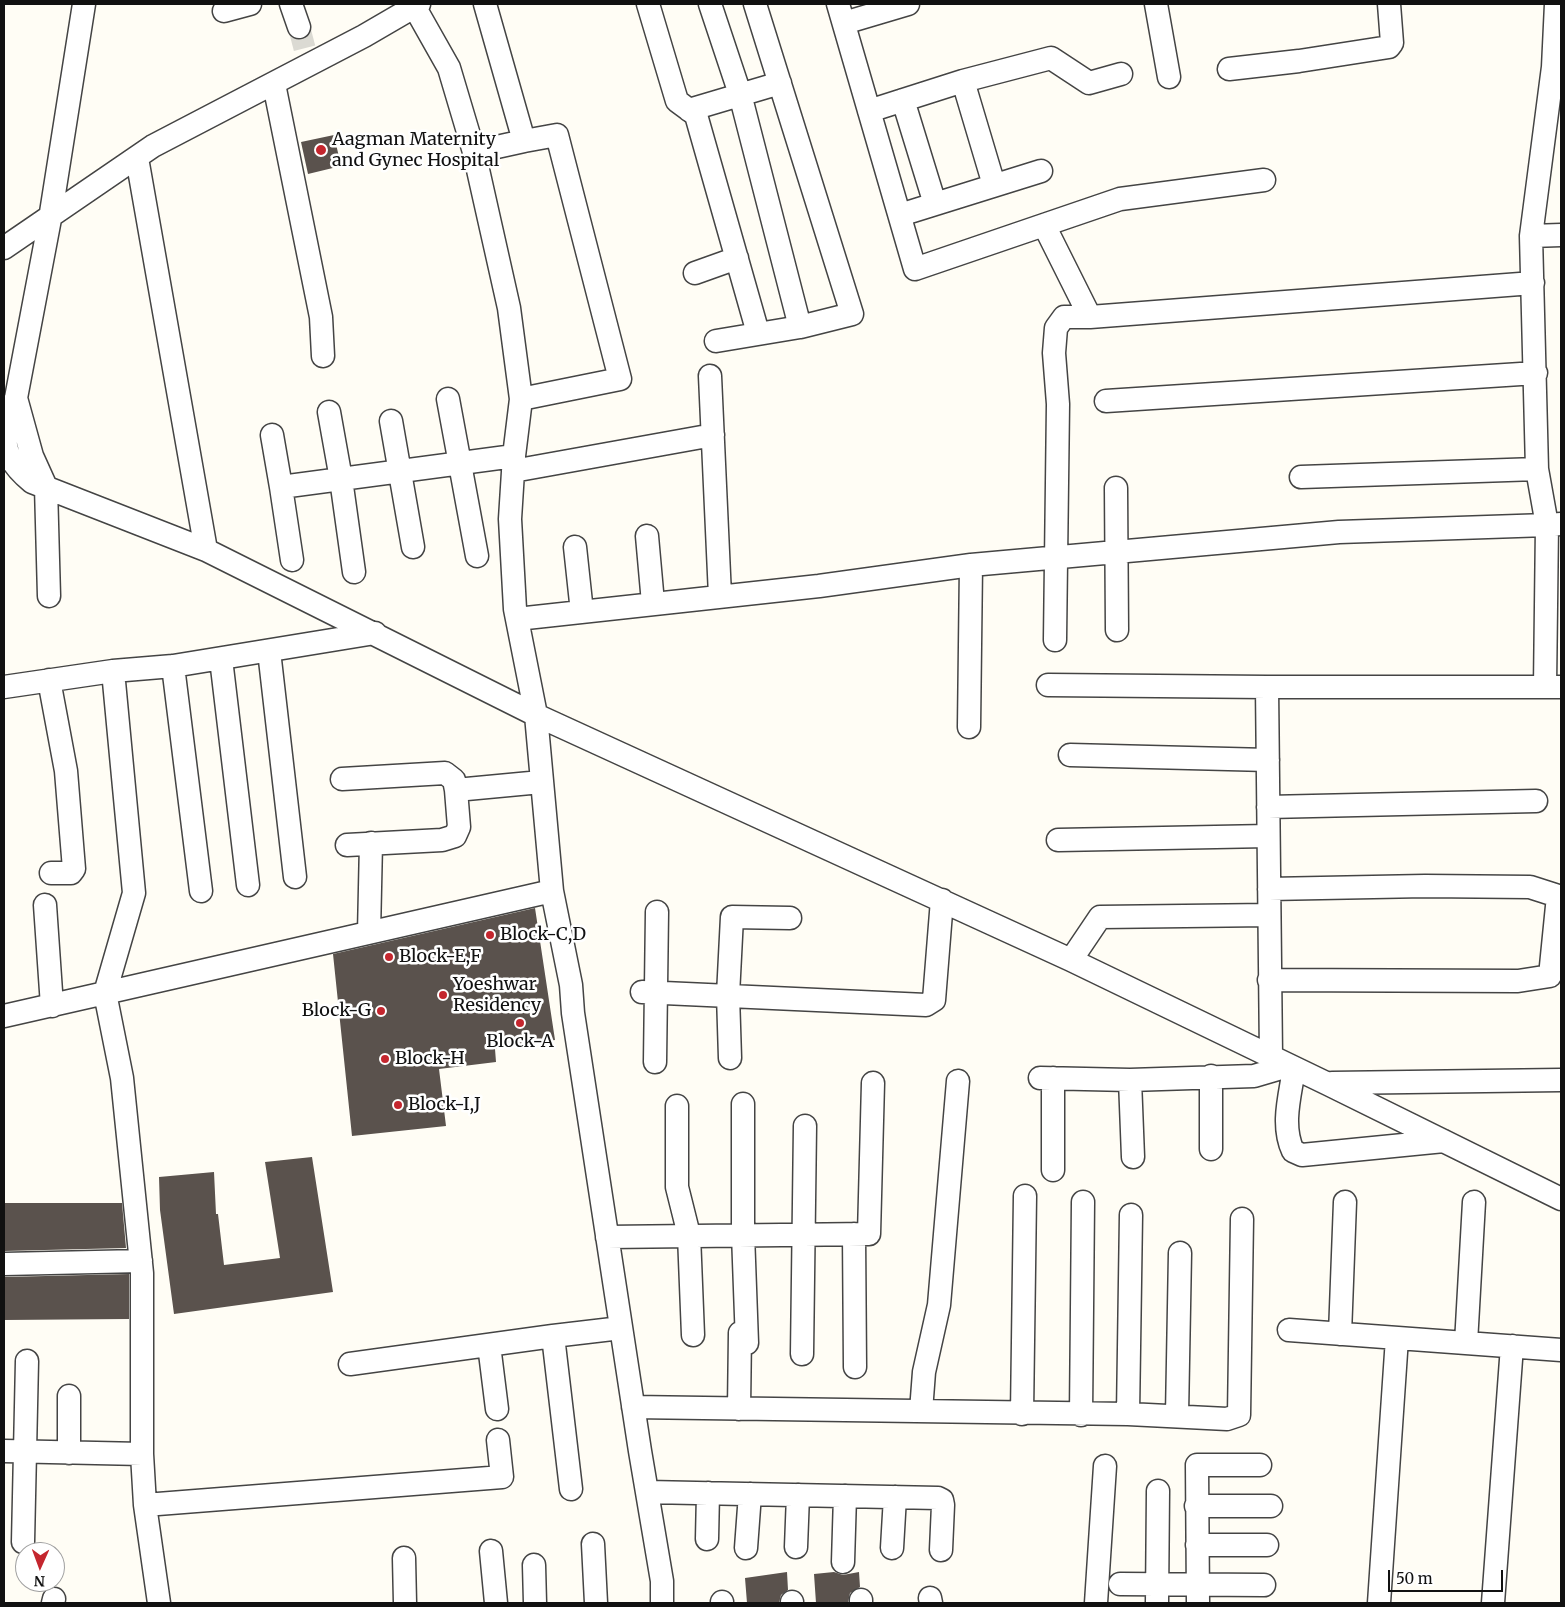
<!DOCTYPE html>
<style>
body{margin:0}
#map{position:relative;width:1565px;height:1607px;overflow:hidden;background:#fffdf5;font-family:Merriweather,serif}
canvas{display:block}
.frame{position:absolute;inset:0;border:5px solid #111;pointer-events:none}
.north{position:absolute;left:15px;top:1542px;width:50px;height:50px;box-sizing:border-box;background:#fff;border:1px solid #a0a0a0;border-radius:50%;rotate:182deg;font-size:14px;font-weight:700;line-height:20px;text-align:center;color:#111}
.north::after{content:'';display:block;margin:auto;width:18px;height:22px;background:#c4262e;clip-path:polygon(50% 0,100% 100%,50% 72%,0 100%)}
.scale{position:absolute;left:1388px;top:1570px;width:115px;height:22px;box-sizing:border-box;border:2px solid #111;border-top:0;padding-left:6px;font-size:15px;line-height:18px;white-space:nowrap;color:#111;-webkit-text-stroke:4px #fff;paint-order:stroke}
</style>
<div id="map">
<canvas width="1565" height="1607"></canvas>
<div class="frame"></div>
<div class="north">N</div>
<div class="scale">50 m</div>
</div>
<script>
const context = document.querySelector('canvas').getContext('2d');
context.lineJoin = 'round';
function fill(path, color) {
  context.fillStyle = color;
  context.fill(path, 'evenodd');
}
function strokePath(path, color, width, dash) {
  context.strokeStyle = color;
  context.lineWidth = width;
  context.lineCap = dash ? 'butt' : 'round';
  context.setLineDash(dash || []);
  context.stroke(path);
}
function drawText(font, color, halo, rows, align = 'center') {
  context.font = font + ' Merriweather,serif';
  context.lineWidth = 5;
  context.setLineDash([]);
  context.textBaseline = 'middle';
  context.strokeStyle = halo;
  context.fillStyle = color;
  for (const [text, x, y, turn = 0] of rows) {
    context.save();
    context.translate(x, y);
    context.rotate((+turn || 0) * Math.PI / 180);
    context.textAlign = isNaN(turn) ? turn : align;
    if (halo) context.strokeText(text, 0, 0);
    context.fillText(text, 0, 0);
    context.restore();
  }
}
fill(new Path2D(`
 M334,135L341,166L308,174L301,142Z
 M535,908L555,1040L495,1049L496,1062L439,1069L446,1126L352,1136L333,954Z
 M312,1157L333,1292L174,1314L160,1210L159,1177L214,1172L216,1214H218L224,1265L280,1258L265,1162Z
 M4,1203H122L126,1248L4,1251Z
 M129,1274V1319L4,1320V1277Z
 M787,1572L788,1590L781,1595L779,1603H747L745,1578Z
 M834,1572L843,1575L859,1572L860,1587L850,1593L848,1603H816L814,1574Z`), '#5a524d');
strokePath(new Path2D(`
 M299,27L305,50`), '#dbdad3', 22, [22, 11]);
const minor = new Path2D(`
 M84,4L50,219L16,398C0,437 0,456 32,482L206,550L536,715L1071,960L1328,1084L1561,1199
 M291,4L299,27
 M648,4L677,101L696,115L758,333
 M710,4L740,94L800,327L852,314L755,4
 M838,4L915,269L1120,199L1264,180
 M1156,4L1169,77
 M414,6L449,68L474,152L509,308L521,399L514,456L510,519L515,609L536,715L552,891L571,985L573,1013L640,1451L662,1581V1603
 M224,11L250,4
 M844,23L908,4
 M1229,69L1299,61L1389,47L1392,43L1389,4
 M963,81L994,185
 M274,84L321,317L323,356
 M903,100L935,204
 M689,110L780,83
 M869,111L963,81L1051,58L1089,83L1121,74
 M474,152L524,141L485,4
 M137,158L206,550
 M900,215L1041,171
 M1044,225L1090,317H1064L1056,328L1054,353L1058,404L1055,640
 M1531,236L1561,235
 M4,248L153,146L364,36L419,4
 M695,273L737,258
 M1090,317L1533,283
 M716,341L800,327
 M710,376L720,596
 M16,398L32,456L46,487L49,596
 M448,399L477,556
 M521,399L620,379L557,135L524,141
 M1106,401L1536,373
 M329,412L341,479L354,572
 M391,421L413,547
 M272,435L281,487
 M513,471L713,435
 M1301,477L1537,469L1531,236L1553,67L1556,4
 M1116,488L1117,630
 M647,536L653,603
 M575,547L582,612
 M292,560L281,487L514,456
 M517,619L819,586L971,565L1339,532L1547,525L1537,469
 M375,633L173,666L113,671L134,893L105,993L552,891
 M269,651L295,877
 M221,659L248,885
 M173,666L201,891
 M49,680L66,771L74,869L71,873H51
 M1048,685L1267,687L1271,1057
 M4,687L113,671
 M1267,687H1560
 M1545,687L1547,525L1561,524
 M969,727L971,565
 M1070,755L1268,760
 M342,779L445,773L454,780L456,790
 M1268,807L1536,801
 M1058,840L1268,836
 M347,845L442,840L455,836L459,827L456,790L541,782
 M1269,889L1425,886L1530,887L1558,896L1550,976L1518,981L1269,980
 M45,905L52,1006
 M369,933L371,843
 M1071,960L1100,917L1269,915
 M642,992L926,1005L934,1000L942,900
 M4,1016L105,993L122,1078L142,1273V1454L145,1505L159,1603
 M730,1058L728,995L732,917L790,918
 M655,1062L657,912
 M1294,1069C1290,1096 1281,1125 1293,1151L1302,1155L1444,1141
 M1040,1078L1130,1080L1254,1076L1288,1066
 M1130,1080L1133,1157
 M1332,1083L1561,1080
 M743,1104V1234L747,1343
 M677,1106V1187L689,1235L693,1335
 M1211,1149V1076
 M1053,1170V1078
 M854,1234L855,1367
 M607,1237L869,1234L873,1083
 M4,1264L141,1261
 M1289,1330L1561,1350
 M1340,1334L1345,1202
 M1466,1343L1474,1202
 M489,1345L497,1409
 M802,1354L805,1126
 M350,1364L553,1336
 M633,1407L1128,1414L1227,1419L1239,1415L1242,1219
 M739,1409L740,1333
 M921,1411L924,1372L939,1305L958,1081
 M1022,1414L1025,1196
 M1128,1414L1131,1215
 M1081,1415L1083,1202
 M1177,1415L1180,1253
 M4,1451L142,1454
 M69,1453V1396
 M571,1489L553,1336L621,1328
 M648,1492L938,1498L942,1500L943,1505L941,1550
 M145,1505L502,1477L498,1440
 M1196,1506H1271
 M707,1539L708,1493
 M23,1542L27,1361
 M593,1544L596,1603
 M1197,1545H1267
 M796,1547L798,1495
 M746,1548L750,1494
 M892,1548L895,1497
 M491,1551L496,1603
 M404,1558L405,1603
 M843,1562L845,1496
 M534,1565L535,1603
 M1120,1584L1264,1585
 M930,1598L931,1603
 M861,1600V1603
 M722,1602V1603
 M792,1602V1603
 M53,1603L54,1599
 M1096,1603L1105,1466
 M1157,1603L1158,1491
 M1198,1603L1197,1465H1260
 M1379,1603L1397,1338
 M1493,1603L1512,1346`);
strokePath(minor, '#444', 25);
strokePath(minor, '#fff', 22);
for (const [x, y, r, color] of [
 [321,150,6,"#c4262e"],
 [490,935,5,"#c4262e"],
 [389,957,5,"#c4262e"],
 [443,995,5,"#c4262e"],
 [381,1011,5,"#c4262e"],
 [520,1023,5,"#c4262e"],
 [385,1059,5,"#c4262e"],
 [398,1105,5,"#c4262e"]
]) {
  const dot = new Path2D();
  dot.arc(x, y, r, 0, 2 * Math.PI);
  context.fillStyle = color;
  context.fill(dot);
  strokePath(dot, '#fff', 2);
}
drawText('18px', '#111', '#fff', [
 ["Aagman Maternity",332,140],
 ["and Gynec Hospital",332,161],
 ["Block-C,D",500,935],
 ["Block-E,F",399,957],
 ["Yoeshwar",453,985],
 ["Residency",453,1006],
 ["Block-G",371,1011,"right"],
 ["Block-A",520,1042,"center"],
 ["Block-H",395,1059],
 ["Block-I,J",408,1105]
], 'left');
</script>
